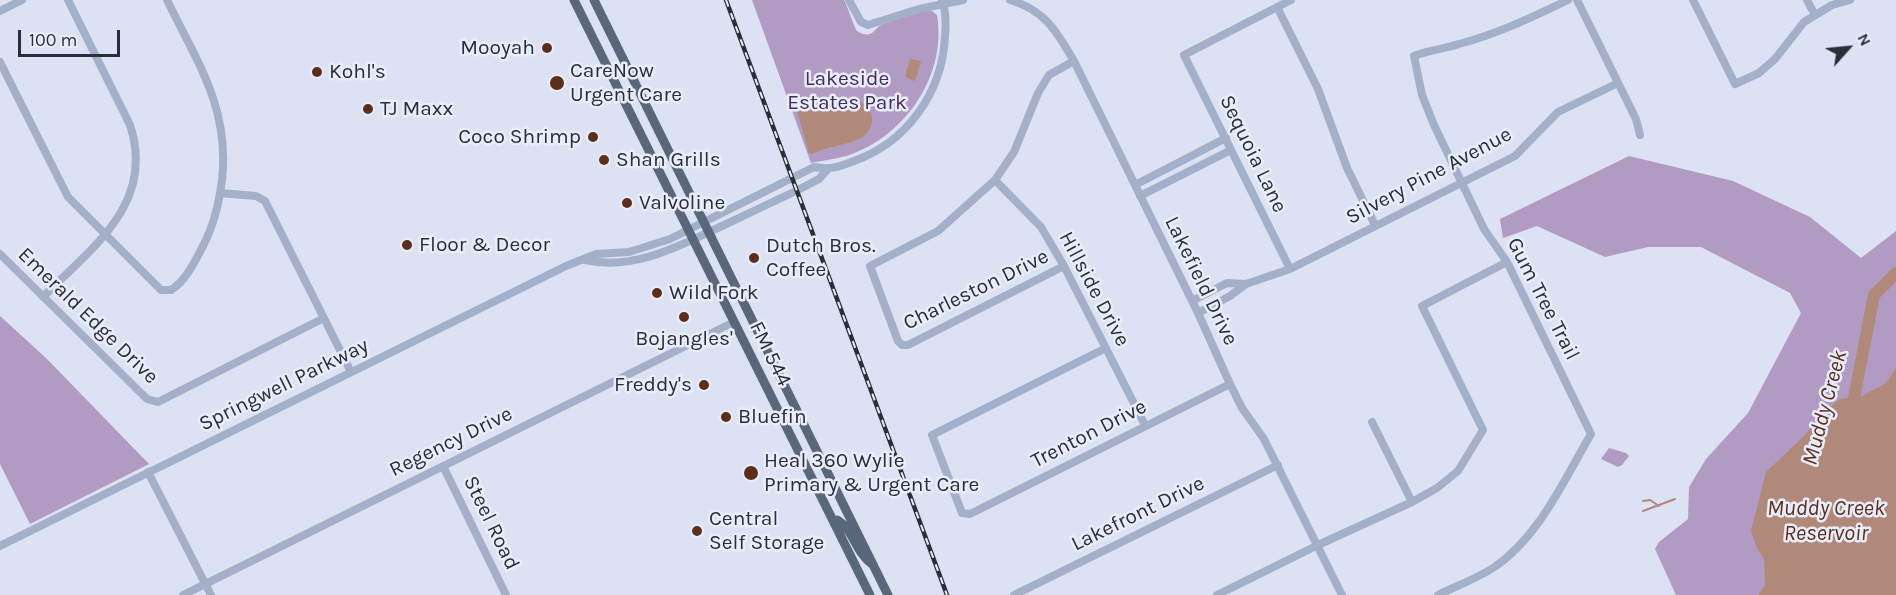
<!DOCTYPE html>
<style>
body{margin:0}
#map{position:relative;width:1896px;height:595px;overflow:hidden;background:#dce1f3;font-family:Karla,sans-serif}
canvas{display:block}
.north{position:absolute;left:1818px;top:18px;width:60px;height:60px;-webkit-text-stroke:4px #e9edfa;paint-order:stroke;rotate:63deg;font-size:16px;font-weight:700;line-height:24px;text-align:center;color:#282f38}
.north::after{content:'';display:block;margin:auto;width:21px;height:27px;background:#282f38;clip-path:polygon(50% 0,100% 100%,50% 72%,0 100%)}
.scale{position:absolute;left:18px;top:30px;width:102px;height:27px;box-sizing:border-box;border:3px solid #282f38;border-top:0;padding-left:8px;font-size:18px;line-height:21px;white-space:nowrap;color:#282f38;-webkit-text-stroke:4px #e9edfa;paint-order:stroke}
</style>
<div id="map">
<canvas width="1896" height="595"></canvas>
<div class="north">N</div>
<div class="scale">100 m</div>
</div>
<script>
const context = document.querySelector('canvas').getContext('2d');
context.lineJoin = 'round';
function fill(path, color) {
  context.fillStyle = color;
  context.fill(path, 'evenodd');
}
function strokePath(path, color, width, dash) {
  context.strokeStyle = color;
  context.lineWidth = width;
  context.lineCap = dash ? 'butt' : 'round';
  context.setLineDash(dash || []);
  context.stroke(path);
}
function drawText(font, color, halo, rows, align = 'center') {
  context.font = font + ' Karla,sans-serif';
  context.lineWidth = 5;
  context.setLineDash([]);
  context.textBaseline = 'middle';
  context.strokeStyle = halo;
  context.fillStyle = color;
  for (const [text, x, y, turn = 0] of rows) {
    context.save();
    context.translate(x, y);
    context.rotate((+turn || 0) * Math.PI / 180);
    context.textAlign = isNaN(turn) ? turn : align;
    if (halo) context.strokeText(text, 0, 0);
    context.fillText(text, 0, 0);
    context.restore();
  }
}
fill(new Path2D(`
 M752,0H844C847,5 855,29 857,31C861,34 866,35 870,34C875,32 877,27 881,25C896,18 916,11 932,11L937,15C947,75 906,134 852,154C839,159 824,160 811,163Z
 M1629,156L1733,181L1810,217L1861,258L1896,231V595H1676L1655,549L1659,542L1688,519L1689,487L1706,459L1748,413L1801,313L1790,293L1701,247H1648L1605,257L1537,226L1503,238L1500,219Z
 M0,316L46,358L149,464L30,524L0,464Z
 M1609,448L1626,453L1629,456L1622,465L1618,467L1601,459Z`), '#b19bc3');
fill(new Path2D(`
 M910,59L921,61L915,81L905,77Z
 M811,96L822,97L841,105L860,101C867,107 872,110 872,120C871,147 829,143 813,154L809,153L797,111L801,101Z
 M1896,368V595H1758L1765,586L1764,559L1757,548L1751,531L1766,472L1804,436L1823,413L1840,399L1860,397L1886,383Z`), '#b1897a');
strokePath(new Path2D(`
 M1643,501L1650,500L1659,506
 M1643,511L1675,499`), '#b1897a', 2);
strokePath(new Path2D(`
 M1849,412L1854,398L1874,295L1896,273`), '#b1897a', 12);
strokePath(new Path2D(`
 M849,0L861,22L868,25L919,9L963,0
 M1010,0C1045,10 1057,32 1074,61L1198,313L1230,384L1242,408L1264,439L1342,595
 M1577,0L1636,119L1640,135
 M1693,0L1735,84L1759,73L1775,59L1804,22L1832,5L1850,0
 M1807,0L1815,15
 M1277,7L1318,89L1347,168L1375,225
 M0,11L22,0
 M0,62L68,197L161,290H171C186,281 195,261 203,246C214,225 219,204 222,180C230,108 197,62 167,0
 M995,180L1041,227L1064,266L1145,425
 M1135,185L1226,138
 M220,193L256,196L265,201L351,372
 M1140,196L1231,150
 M0,254L147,399L158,402L324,318
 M585,260C634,271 679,246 722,226C747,214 773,202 798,190L819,179L827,170
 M1064,266L908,345H902L898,341L870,266L938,231L995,180L1014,152L1038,93L1049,75L1074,61
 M1290,269L1184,55L1291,0
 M1246,284L1290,269L1515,156L1558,112L1618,83
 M43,297C92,247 156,204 130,125L68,0
 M1192,301L1227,283L1246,284L1230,296L1198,313
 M1106,348L932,435L962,513L970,514L1230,384
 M1372,422L1412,502
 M443,466L506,595
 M148,472L211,595
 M0,546L566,266L596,254L629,252L670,239L814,167C830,170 839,167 854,161C907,142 942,93 945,37C946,25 946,11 942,0
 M183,595L734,322
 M1014,595L1278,465
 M1217,595L1318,545L1412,502L1437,488L1458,471L1483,430L1422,306L1507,262
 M1438,595C1456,586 1476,579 1493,568C1539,537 1563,482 1591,434L1507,262L1484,229L1434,125L1422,95L1414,56C1429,50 1444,49 1459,44C1497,34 1533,17 1568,0`), '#a4b0c9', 8);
strokePath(new Path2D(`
 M574,0L870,595
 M594,0L888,595
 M833,521L837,520C854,530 855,552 872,564`), '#59677a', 9);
const rail = new Path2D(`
 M726,0L947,595`);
strokePath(rail, '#282f38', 4.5);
strokePath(rail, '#e9edfa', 2, [7]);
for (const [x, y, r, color] of [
 [547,48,6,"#5b2f1c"],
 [317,72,6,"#5b2f1c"],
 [557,83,8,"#5b2f1c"],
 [368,109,6,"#5b2f1c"],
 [593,137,6,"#5b2f1c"],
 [604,160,6,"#5b2f1c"],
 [627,203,6,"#5b2f1c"],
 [407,245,6,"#5b2f1c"],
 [754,258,6,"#5b2f1c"],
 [657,293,6,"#5b2f1c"],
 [684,317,6,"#5b2f1c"],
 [704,385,6,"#5b2f1c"],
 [726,417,6,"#5b2f1c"],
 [751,473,8,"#5b2f1c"],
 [697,531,6,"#5b2f1c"]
]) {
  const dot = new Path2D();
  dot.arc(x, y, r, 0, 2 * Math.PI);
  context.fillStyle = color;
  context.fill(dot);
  strokePath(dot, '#e9edfa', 2);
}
drawText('21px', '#282f38', '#e9edfa', [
 ["Mooyah",535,48,"right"],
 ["CareNow",570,71],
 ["Urgent Care",570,95],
 ["Kohl's",329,72],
 ["TJ Maxx",380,109],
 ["Coco Shrimp",581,137,"right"],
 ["Shan Grills",616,160],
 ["Valvoline",639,203],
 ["Floor & Decor",419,245],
 ["Dutch Bros.",766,246],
 ["Coffee",766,270],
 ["Wild Fork",669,293],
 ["Bojangles'",684,339,"center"],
 ["Freddy's",692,385,"right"],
 ["Bluefin",738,417],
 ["Heal 360 Wylie",764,461],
 ["Primary & Urgent Care",764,485],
 ["Central",709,519],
 ["Self Storage",709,543]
], 'left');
drawText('21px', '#452b57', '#e9edfa', [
 ["Lakeside",847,79],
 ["Estates Park",847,103]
]);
drawText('21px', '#282f38', '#e9edfa', [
 ["Sequoia Lane",1253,154,64],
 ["Silvery Pine Avenue",1429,176,-28],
 ["Lakefield Drive",1201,281,64],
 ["Hillside Drive",1094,289,62],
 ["Charleston Drive",976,290,-26],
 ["Gum Tree Trail",1543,299,63],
 ["Emerald Edge Drive",88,316,44],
 ["FM 544",770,354,64],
 ["Springwell Parkway",284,385,-26],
 ["Trenton Drive",1089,434,-27],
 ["Regency Drive",451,442,-26],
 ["Lakefront Drive",1138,514,-26],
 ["Steel Road",491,523,64]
]);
drawText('italic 22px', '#5b2f1c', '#e9edfa', [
 ["Muddy Creek",1825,408,-75],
 ["Muddy Creek",1826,509],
 ["Reservoir",1826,534]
]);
</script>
